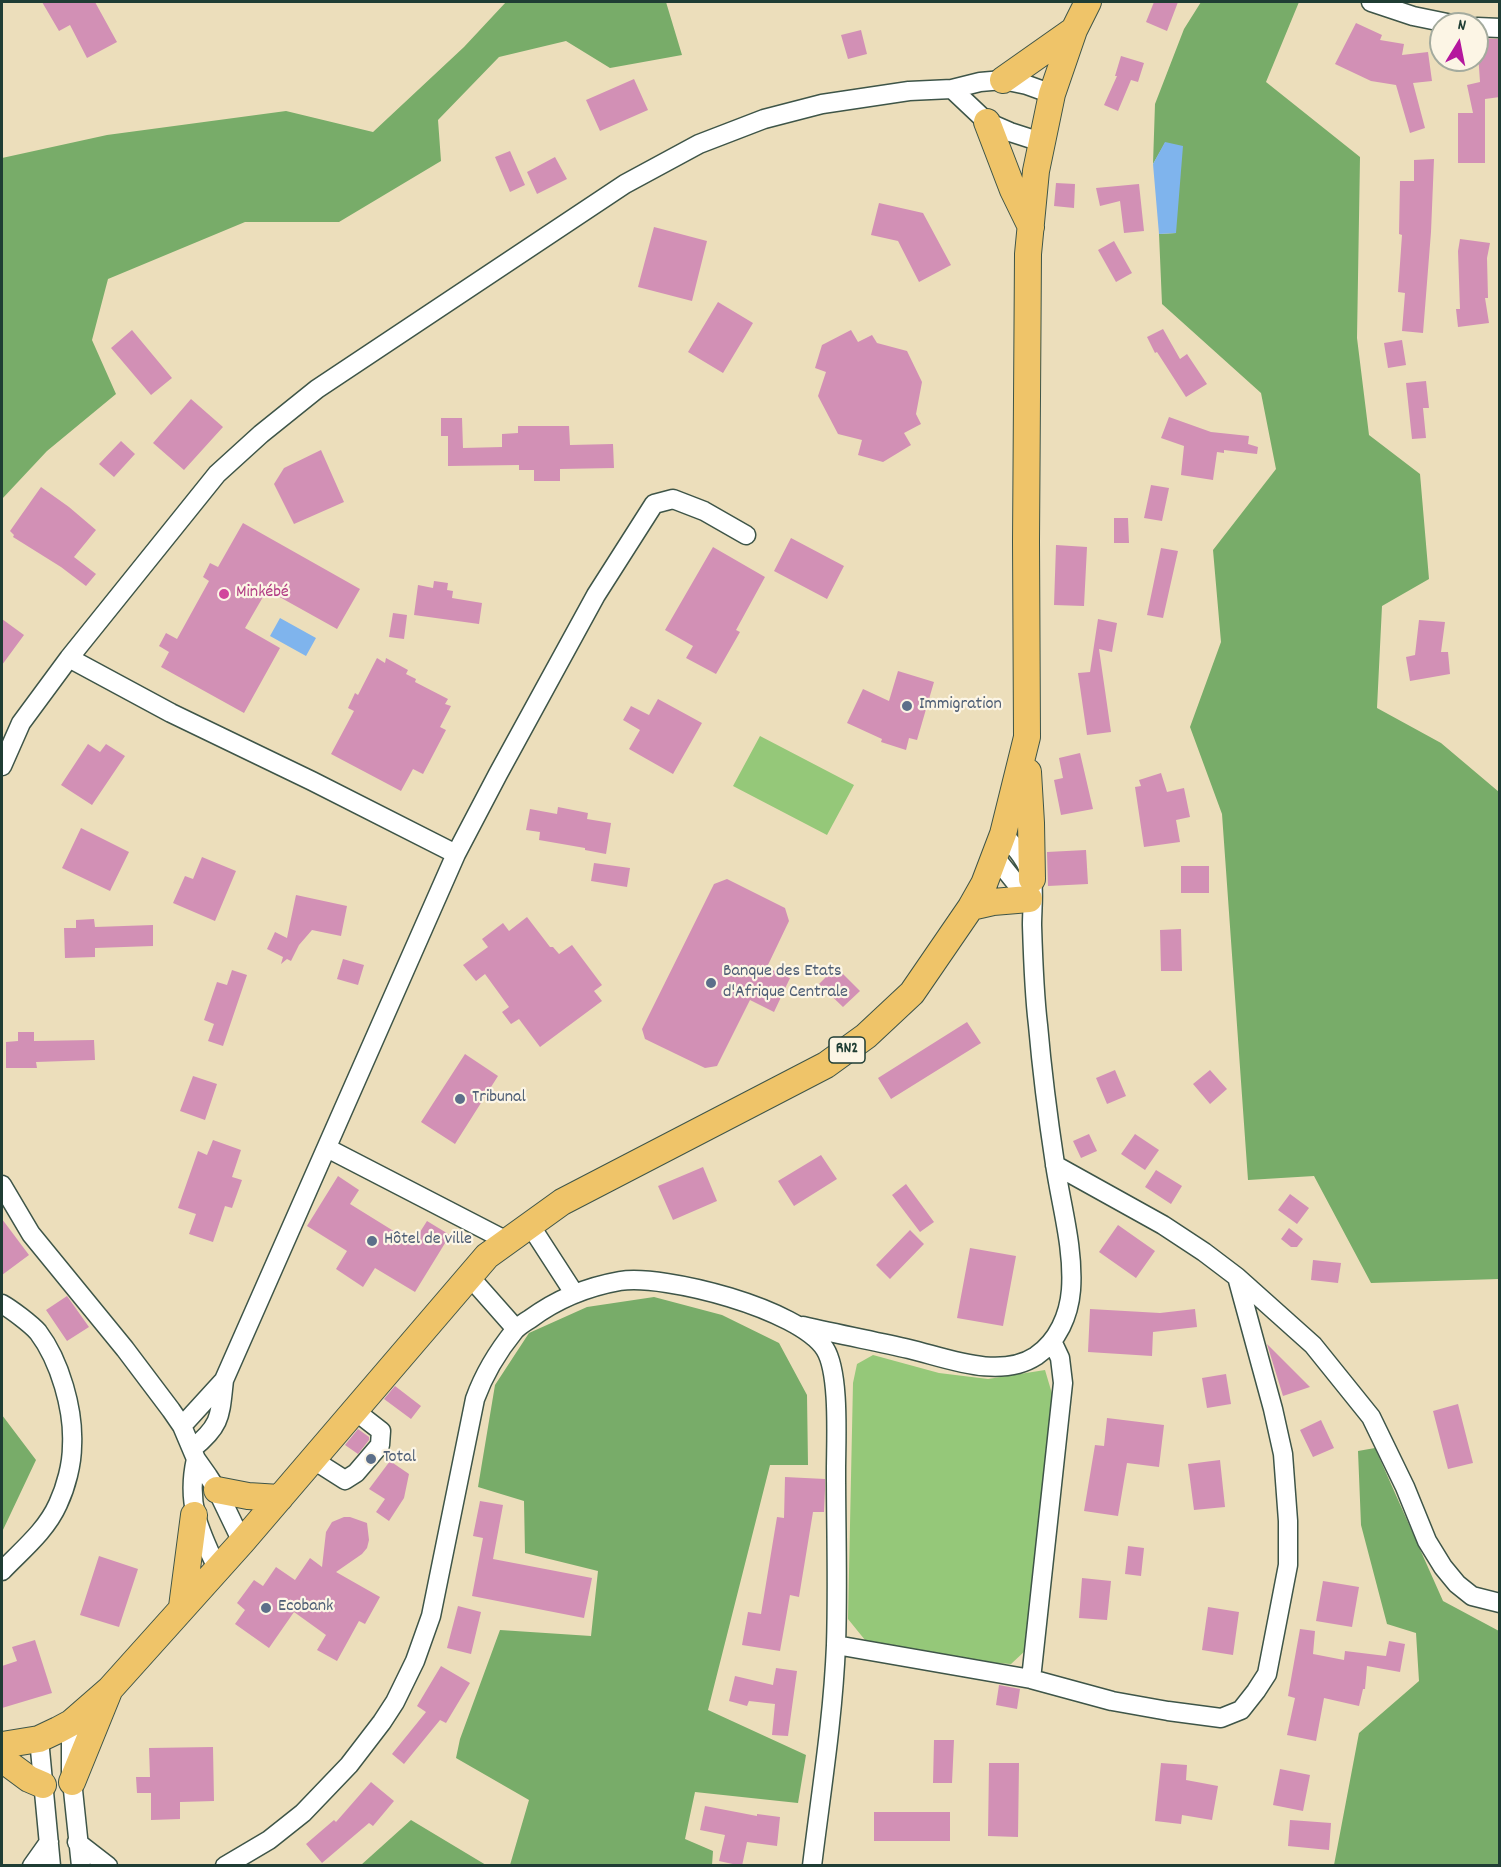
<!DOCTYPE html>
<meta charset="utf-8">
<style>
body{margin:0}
#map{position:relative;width:1501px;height:1867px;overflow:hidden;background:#ecdebb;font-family:Dekko,sans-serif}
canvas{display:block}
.frame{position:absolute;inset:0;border:3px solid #1f3d34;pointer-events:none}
.north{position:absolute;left:1429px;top:12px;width:60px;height:60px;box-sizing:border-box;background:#fcf5e5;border:2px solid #a4ab9e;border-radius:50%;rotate:10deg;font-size:16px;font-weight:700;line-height:24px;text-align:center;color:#1f3d34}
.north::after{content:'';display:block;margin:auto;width:21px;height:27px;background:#b5179e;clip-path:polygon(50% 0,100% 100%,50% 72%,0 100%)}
</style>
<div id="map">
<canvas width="1501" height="1867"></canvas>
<div class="frame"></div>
<div class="north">N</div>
</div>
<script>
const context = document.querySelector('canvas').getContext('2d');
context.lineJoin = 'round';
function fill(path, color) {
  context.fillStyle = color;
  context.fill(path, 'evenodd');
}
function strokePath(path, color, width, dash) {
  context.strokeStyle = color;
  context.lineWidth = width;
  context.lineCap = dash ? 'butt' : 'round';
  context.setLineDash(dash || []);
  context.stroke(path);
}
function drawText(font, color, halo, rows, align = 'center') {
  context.font = font + ' Dekko,sans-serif';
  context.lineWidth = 4.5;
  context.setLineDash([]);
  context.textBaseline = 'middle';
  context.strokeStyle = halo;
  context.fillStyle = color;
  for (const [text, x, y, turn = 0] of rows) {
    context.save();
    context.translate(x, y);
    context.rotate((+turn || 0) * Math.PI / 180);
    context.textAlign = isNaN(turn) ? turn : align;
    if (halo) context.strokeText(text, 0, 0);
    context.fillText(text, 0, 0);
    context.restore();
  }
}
fill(new Path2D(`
 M760,736L854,785L827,835L733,786Z
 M873,1355L939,1373L988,1379L1045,1370L1053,1397L1026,1650L1011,1664L997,1663L865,1640L848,1619L853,1383L857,1364Z`), '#95c879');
fill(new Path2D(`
 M506,2H666L682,55L610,68L566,41L499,57L438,120L441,161L339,222H245L108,279L92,340L116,394L47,451L2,499V158L107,135L286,111L373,132L464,47Z
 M1201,2H1299L1266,82L1360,157L1357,338L1369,435L1420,474L1429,579L1382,606L1377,708L1441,743L1499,792V1279L1371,1283L1314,1176L1248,1180L1222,814L1190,727L1221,642L1213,550L1276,469L1261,393L1162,304L1159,234L1176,233L1165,143L1153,164L1155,104L1184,29Z
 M654,1297L722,1315L779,1343L807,1395L808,1465H770L708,1710L806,1755L798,1803L695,1792L685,1839L713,1851L712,1865H510L529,1800L456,1758L460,1739L500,1630L591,1636L598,1571L525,1553L524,1501L478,1487L495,1385L529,1333L587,1307Z
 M2,1415L36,1460L2,1532Z
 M1375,1448L1443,1601L1499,1631V1865H1334L1359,1733L1419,1681L1416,1633L1387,1624L1361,1525L1358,1451Z
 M411,1820L486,1865H361Z`), '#78ac69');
fill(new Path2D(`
 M1165,142L1183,146L1176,233L1159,234L1153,164Z
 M280,618L316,638L306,656L270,636Z`), '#7fb4ed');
fill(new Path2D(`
 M42,2H95L117,42L87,58L70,25L59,31Z
 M1154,2H1178L1167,31L1146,22Z
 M1356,23L1382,35L1380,40L1404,44L1402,55L1428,52L1432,81L1413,83L1425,128L1410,133L1396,85L1371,81L1335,64Z
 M861,30L867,54L848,59L841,35Z
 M1477,38L1500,39V97L1485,99V163H1458V113H1473L1467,85L1480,82Z
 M1121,56L1144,63L1138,82L1131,80L1118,111L1104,105L1117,76H1115Z
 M634,79L648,110L600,131L586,100Z
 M510,151L525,185L510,192L495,157Z
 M555,157L567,179L537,194L527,172Z
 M1434,159L1431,232L1423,333L1402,331L1405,293L1398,292L1402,235L1399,234L1400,181H1414V160Z
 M1056,183L1075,184L1074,208L1054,206Z
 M1139,184L1144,231L1124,233L1120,201L1100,206L1096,188Z
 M879,203L923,213L951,265L919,282L898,241L871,235Z
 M654,227L707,241L692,301L638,287Z
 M1460,239L1490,243L1487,258L1488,298H1485L1489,323L1458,327L1456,309H1460L1458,251Z
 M1114,241L1132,273L1116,282L1098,250Z
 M718,302L753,323L723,373L688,352Z
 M1163,329L1180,359L1187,354L1207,384L1186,397L1157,352L1155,353L1147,337Z
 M132,330L172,378L151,395L111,348Z
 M851,330L858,342L872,335L877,343L907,351L922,382L916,414L921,424L904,433L911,445L883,462L858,455L862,440L838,434L818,396L826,372L815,368L822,345Z
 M1402,340L1406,365L1388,368L1384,343Z
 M1426,381L1429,408H1423L1426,438L1412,439L1406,383Z
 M191,399L223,427L184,470L153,443Z
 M1169,417L1211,432L1249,436L1248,444L1258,447L1257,454L1224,450V453L1217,452L1213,480L1181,475L1184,446L1161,438Z
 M441,418H462L463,448L502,447V434L518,433V426H569L570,445L613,444L614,468L560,469V481H534V470H519V465L448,466V436H441Z
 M121,441L135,454L114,477L99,464Z
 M321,450L344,502L294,524L274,484L284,468Z
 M1151,485L1169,488L1162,521L1144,518Z
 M41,487L69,507L96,530L74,557L96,574L86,586L61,567L13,537L14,535L10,531Z
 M1114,518H1128L1129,543H1114Z
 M243,523L360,589L337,629L267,590L245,628L280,648L244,713L161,667L169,652L159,646L166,633L177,639L209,581L203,577L210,563L218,567Z
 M791,538L844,566L827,599L774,571Z
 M1056,545L1087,547L1084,606L1054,605Z
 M713,547L765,577L736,630L740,632L716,674L686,658L693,646L665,630Z
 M1161,548L1178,551L1163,618L1147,615Z
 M434,581L448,583L447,590L453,591L452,598L482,603L479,624L414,615L418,585L433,588Z
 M393,613L407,615L404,639L389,637Z
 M2,619L24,635L2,665Z
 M1098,619L1117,623L1112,652L1099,649L1111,732L1087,735L1078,673L1090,672Z
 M1419,620L1445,622L1441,652H1448L1450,674L1410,681L1406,657L1415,655Z
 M377,658L385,663L386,658L408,670L406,674L416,679L415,682L448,699L445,704L451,706L440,727L446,730L423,774L413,769L401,791L331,754L354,711L348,708L355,693L358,695Z
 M898,671L934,682L917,740L909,738L906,750L881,742L882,739L847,723L863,689L889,701Z
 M658,699L702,723L673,774L629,749L640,730L623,720L631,706L649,715Z
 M88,744L100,752L106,744L125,756L92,805L61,785Z
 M1080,753L1093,809L1061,815L1054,780L1063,778L1059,758Z
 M1161,773L1167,792L1184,788L1190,817L1176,820L1180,842L1144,847L1135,787L1141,786L1139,780Z
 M558,807L588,813L587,819L611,823L606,854L585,850V848L539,840L540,832L526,830L530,809L557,814Z
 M81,828L129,852L110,891L62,868Z
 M1086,850L1088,884L1048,886L1047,852Z
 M202,857L236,871L215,921L173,903L185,876L193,879Z
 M594,863L630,868L627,887L591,881Z
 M1181,866H1209V893H1181Z
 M727,879L785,908L789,921L767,967L790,978L774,1012L750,1000L717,1066L705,1068L645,1039L642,1029L714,884Z
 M296,895L347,906L341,936L312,930L299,945L291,961L287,959L281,964L283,957L267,949L275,932L287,938Z
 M527,917L550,947H553L559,954L572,945L602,985L594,991L602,1001L540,1047L519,1019L511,1024L502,1012L509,1007L485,974L476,981L463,965L488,947L482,939L503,923L509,931Z
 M94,919L95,927L153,925V946L95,948V957L65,958L64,928H76V920Z
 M1181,929L1182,971H1161L1160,930Z
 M343,959L364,965L358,985L337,979Z
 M836,967L860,991L843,1007L819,984Z
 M232,970L247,975L223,1046L208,1041L214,1024L204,1020L217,982L227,985Z
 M967,1022L981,1043L891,1099L878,1078Z
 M18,1032H34V1041L94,1040L95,1060L36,1062L37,1068H6V1042L18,1041Z
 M465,1054L498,1076L455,1144L421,1122Z
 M1115,1070L1126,1096L1107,1104L1096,1078Z
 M1210,1070L1227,1089L1210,1104L1193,1084Z
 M193,1076L217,1084L205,1120L180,1111Z
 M1089,1134L1097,1151L1081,1158L1073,1141Z
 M1135,1134L1159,1150L1145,1170L1121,1154Z
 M213,1140L241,1150L232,1177L242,1180L232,1208L225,1206L213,1242L189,1234L196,1214L178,1208L198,1151L207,1155Z
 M821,1155L837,1179L794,1206L778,1181Z
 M703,1167L717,1201L673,1220L658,1186Z
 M1156,1170L1182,1186L1171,1204L1145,1187Z
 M338,1176L359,1190L350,1204L413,1243L427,1221L450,1235L415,1292L375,1268L363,1287L336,1269L347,1251L307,1226Z
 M906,1184L934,1222L920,1232L892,1195Z
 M1290,1194L1309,1208L1297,1224L1278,1210Z
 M2,1219L29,1255L2,1275Z
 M1118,1225L1155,1251L1136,1278L1099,1252Z
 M1289,1228L1303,1239L1297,1247H1291L1281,1239Z
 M910,1230L924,1244L890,1279L876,1265Z
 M970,1248L1016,1256L1003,1326L957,1318Z
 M1313,1260L1341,1263L1338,1283L1311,1280Z
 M67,1296L89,1327L67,1341L46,1310Z
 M1090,1309L1160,1313L1195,1309L1197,1327L1153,1332L1152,1356L1088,1352Z
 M1267,1344L1310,1387L1283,1396Z
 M1226,1374L1231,1404L1207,1408L1202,1378Z
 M395,1386L421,1406L411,1419L384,1399Z
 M1458,1404L1473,1463L1448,1469L1433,1411Z
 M1107,1418L1164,1425L1159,1467L1127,1463L1118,1516L1084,1511L1095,1445L1104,1446Z
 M1321,1420L1334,1448L1313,1457L1300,1430Z
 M358,1429L369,1437V1440L358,1454L345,1445Z
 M1220,1460L1225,1507L1194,1510L1188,1464Z
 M390,1461L409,1474L404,1498L389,1521L376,1512L385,1499L369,1489Z
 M785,1477L825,1479V1490L824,1512H813L799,1597L790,1595L780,1651L742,1645L748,1612L761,1614L777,1517L784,1518Z
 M480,1501L503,1505L493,1559L592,1578L584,1618L472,1596L483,1538L473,1536Z
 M344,1517H350L367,1523L369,1540L367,1548L362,1554L336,1572L380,1597L365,1624L359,1621L337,1661L317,1650L326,1635L294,1612L269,1648L235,1624L245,1610L237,1603L254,1580L263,1586L276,1567L295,1580L310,1558L322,1567L326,1532L332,1522Z
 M1128,1546L1144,1548L1141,1576L1125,1574Z
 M99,1556L138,1569L119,1627L80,1615Z
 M1082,1578L1111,1581L1107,1620L1079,1618Z
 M1323,1581L1359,1587L1352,1627L1316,1621Z
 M458,1606L481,1612L471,1654L447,1648Z
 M1208,1607L1239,1612L1233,1655L1202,1650Z
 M1300,1629L1315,1631L1313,1654L1344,1660L1345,1651L1386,1656L1389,1641L1405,1644L1400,1672L1367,1666L1365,1689H1363L1359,1706L1324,1698L1316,1741L1287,1735L1295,1698L1288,1696Z
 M35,1640L52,1693L2,1708V1666L17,1661L12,1647Z
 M441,1666L470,1683L446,1723L440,1720L404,1764L392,1754L426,1712L417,1706Z
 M776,1668L797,1671L788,1736L772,1735L775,1704L749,1701L747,1706L729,1701L735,1676L773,1685Z
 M999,1685L1020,1689L1017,1709L996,1705Z
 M934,1740H954L952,1783H933Z
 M213,1747L214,1801L180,1802V1819L151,1820V1793H137L136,1777H150L149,1748Z
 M989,1763H1019L1018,1837L988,1836Z
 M1161,1763L1187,1765L1186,1780L1218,1786L1212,1820L1182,1815L1181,1824L1155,1821Z
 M1280,1769L1310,1775L1303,1811L1273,1805Z
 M371,1782L394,1801L373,1826L369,1823L322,1863L306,1844L334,1820L336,1822Z
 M705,1806L757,1816V1814L780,1817L777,1846L747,1842L742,1866L719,1861L725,1835L700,1830Z
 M874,1812H950V1841H874Z
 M1290,1820L1331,1823L1329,1850L1288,1846Z`), '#d290b5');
const minor = new Path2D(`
 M1371,2L1413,16L1452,24
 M1477,27L1500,28
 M952,89L987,122L1010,132L1041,142
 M69,658L171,713L312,781L456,854
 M2,766L21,723L69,658L217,474L261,434L317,389L625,184L699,144L764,119L822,104L909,91L952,89L980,82L1003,80L1027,85L1052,94
 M995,857L1031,902
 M327,1148L507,1241
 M1055,1165L1163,1225L1204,1252L1237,1277L1313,1345L1371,1417L1405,1487L1427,1541L1443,1567L1457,1584L1472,1596L1500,1603
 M2,1185L31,1234L125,1349L171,1410L182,1426L196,1459L208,1476L217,1490L242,1542
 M530,1225L574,1293
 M470,1277L516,1329
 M2,1304C11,1309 31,1324 38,1332C60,1361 74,1410 72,1446C72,1464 66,1487 58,1504C46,1531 22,1550 2,1571
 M803,1326C838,1334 873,1341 909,1349C947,1358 999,1380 1036,1356C1058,1341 1069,1315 1071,1290C1074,1248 1061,1205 1055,1164C1048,1118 1042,1071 1038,1025C1034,992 1033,958 1032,925C1032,911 1034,894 1032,880C1029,862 1015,847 1003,834
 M182,1426L224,1380
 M192,1449C222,1425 220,1415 224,1380L456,854L498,774L596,595L654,504L673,499L704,511L746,535
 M196,1459C186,1503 199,1530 217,1568
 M312,1459L345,1480L356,1473L380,1445L381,1431L354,1410
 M836,1645L1031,1679L1112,1701L1168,1711L1221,1718L1241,1710L1256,1691L1267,1674L1288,1565V1521L1283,1454L1273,1409L1237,1277
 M1031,1679L1063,1383L1060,1358L1052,1341
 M71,1723V1771L81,1866
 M39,1739L51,1866
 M77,1842L108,1866
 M32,1866L49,1842
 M225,1866L269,1840L303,1813L349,1765L382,1722L395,1702L415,1661L431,1616L475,1399C484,1374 498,1351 515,1330C519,1326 525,1322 530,1319C557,1299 586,1287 620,1281C665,1274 799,1309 825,1349C840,1373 836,1441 836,1470C836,1529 838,1587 836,1645C833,1719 821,1792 812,1866`);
const highway = new Path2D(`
 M1003,80L1074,30
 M987,122L1013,190L1031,227
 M1028,772L1031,823L1032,879
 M971,907L993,902L1029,899
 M217,1490L248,1496L280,1498
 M182,1607L194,1515
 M2,1745L39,1739L58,1730L71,1723L110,1689L242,1542L487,1256L562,1202L826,1065L866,1036L912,993L971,907L984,884L1003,834L1027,737L1026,541L1028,254L1036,171L1052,94L1074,30L1088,2
 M2,1759L29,1779L43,1785
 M72,1782L109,1691`);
strokePath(minor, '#3e5548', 21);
strokePath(highway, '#3e5548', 28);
strokePath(minor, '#fff', 18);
strokePath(highway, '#efc469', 26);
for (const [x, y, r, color] of [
 [224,594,6,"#d1479c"],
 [907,706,6,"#5c6f8a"],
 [711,983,6,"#5c6f8a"],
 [460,1099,6,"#5c6f8a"],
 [372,1241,6,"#5c6f8a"],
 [371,1459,6,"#5c6f8a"],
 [266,1608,6,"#5c6f8a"]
]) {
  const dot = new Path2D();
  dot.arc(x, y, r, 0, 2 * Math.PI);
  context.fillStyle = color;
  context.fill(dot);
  strokePath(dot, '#fcf5e5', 2);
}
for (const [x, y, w] of [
 [847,1050,36]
]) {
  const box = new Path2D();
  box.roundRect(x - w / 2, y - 13, w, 26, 4.5);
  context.fillStyle = '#fcf5e5';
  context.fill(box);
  strokePath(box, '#1f3d34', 1.5);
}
drawText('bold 16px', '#1f3d34', null, [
 ["RN2",847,1050]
]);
drawText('18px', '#b23c85', '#fcf5e5', [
 ["Minkébé",236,594]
], 'left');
drawText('18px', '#4e5e75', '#fcf5e5', [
 ["Immigration",919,706],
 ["Banque des Etats",723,973],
 ["d'Afrique Centrale",723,994],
 ["Tribunal",472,1099],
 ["Hôtel de ville",384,1241],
 ["Total",383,1459],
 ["Ecobank",278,1608]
], 'left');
</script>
